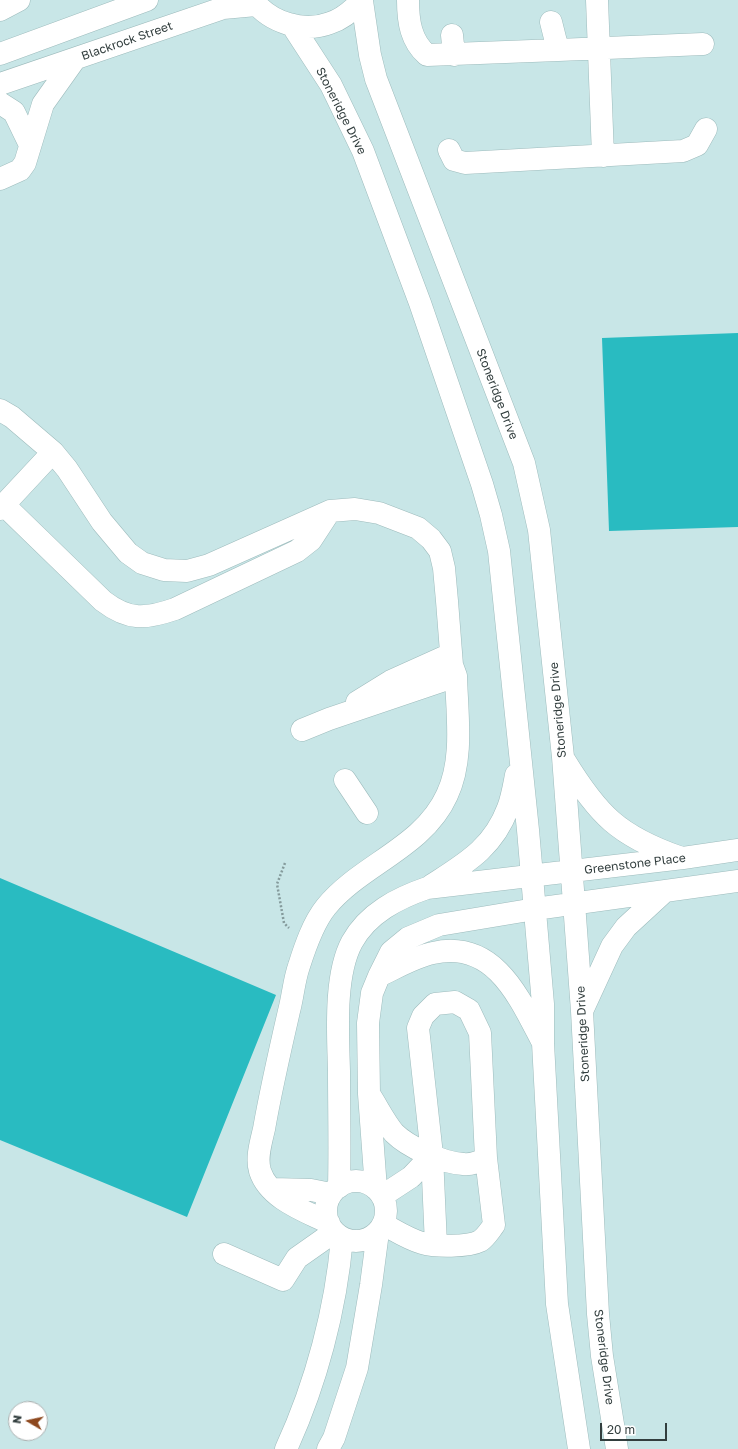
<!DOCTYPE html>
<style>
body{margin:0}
#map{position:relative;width:738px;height:1449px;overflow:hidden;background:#c8e6e7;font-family:"Golos Text",sans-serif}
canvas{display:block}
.north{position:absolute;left:8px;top:1401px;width:40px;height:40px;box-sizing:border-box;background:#fff;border:1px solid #adb2b2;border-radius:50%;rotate:279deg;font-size:11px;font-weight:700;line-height:16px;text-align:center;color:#323e3e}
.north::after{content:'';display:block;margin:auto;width:14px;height:18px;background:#8d481e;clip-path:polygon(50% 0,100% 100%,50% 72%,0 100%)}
.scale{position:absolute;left:600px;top:1423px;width:67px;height:18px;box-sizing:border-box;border:2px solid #323e3e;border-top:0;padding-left:5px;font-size:12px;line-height:14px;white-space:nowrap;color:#323e3e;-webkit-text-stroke:3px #fff;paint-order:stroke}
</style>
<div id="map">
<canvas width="738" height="1449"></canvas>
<div class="north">N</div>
<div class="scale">20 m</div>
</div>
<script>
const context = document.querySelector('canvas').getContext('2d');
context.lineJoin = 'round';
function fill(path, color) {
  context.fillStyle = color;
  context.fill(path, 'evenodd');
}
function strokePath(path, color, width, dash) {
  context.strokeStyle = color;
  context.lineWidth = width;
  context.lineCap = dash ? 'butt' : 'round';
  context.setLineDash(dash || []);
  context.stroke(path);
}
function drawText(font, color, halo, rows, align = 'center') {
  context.font = font + ' "Golos Text",sans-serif';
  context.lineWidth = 3;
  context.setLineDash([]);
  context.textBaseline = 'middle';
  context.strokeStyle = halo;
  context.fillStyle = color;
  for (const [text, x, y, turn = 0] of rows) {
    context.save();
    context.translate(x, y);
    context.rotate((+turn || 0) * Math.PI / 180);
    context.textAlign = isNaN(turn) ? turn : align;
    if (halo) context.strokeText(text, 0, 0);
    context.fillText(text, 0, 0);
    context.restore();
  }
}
fill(new Path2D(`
 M738,333V527L609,531L602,338Z
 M0,878L276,995L187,1217L0,1140Z`), '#29bbc1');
const minor = new Path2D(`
 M253,0C270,23 304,33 330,23C343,19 353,10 362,0
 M408,0C408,22 411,41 427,55L558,50
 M597,0L603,156
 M362,1L370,55L376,79L524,463L539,530L563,757L574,903L582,1011L598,1314L602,1356L617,1449
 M0,10L19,0
 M551,22L558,50L703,44
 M292,25L331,85L363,151L420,303L482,484L491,515L499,551L528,830L543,1004V1043L557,1304L579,1449
 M452,35L454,55
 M0,54L147,0
 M0,84L223,8L256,5
 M0,103L14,112L30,145
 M449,150L454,160L465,163L683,151L697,145L706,129
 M0,179L20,170L25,163L43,104L75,59
 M0,410L12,417L53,452L67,469L102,522L128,553L142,563L164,570L187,571L209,565L330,511L355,509L379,513L418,528L431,539L440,551L444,568L447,601L452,665L456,676C457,715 464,759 447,795C423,848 361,864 326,907C313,923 305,947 299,966C294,980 293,996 289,1011C280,1050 271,1089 264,1129C261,1142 256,1158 260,1171C269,1199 305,1211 329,1223
 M4,505L103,601C129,621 146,619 175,609L297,551L311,540L330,511
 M0,509L53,452
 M357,702L391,681L451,654
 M302,730L329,719L456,676
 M565,761C598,815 619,836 679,857
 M345,780L367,813
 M432,885C466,863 493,848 508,808C512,798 514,785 516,775
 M379,976C396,968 414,957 433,953C494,939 519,997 542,1041
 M583,1009L612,946L626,927L664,892
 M371,1097C378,1108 385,1122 394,1133C408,1147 443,1163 463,1164C472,1165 479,1162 486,1158
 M326 1211a30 30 0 1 1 60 0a30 30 0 1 1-60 0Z
 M339,1187C340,1148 339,1110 339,1071C338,1034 334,975 352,942C368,913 398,898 427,888L683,858L738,850
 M273,1189L311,1190L331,1194
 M376,1189L369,1094L368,1023L372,993L379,976L391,952L408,938L439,925L535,909L738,881
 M382,1196L411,1177L432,1155
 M383,1224C396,1231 408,1239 422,1243C435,1247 468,1247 480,1241C486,1237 490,1230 494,1225L486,1158L480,1033L469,1010L455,1002L435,1004L423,1016L418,1028L432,1155L436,1245
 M224,1254L283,1280L297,1258L334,1232
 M286,1449C316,1384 336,1309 342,1238
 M328,1449L334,1438L357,1368L371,1285L378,1232`);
strokePath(minor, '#9dbbbc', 23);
strokePath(new Path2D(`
 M285,863L277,884L284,923L289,928`), '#859b9c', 2.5, [2, 2]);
strokePath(minor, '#fff', 22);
drawText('12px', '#323e3e', '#fff', [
 ["Blackrock Street",127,41,-19],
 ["Stoneridge Drive",341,111,63],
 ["Stoneridge Drive",497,394,69],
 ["Stoneridge Drive",558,710,-95],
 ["Greenstone Place",635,864,-7],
 ["Stoneridge Drive",583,1034,-93],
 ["Stoneridge Drive",604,1357,83]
]);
</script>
